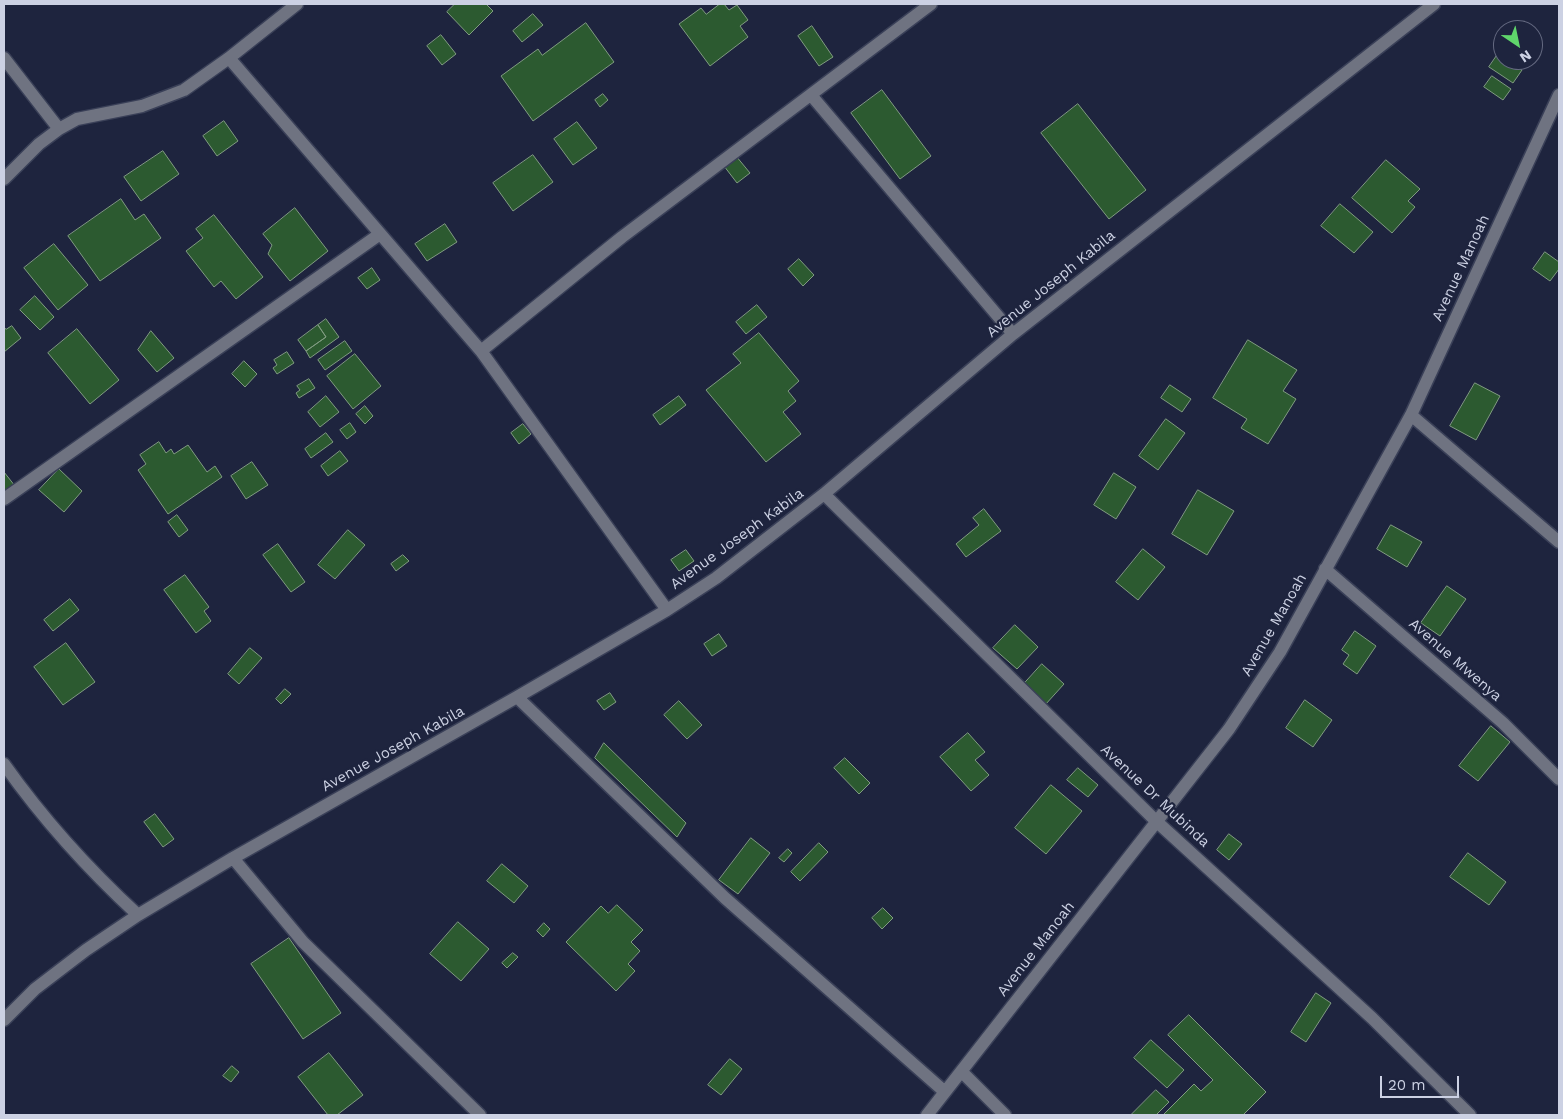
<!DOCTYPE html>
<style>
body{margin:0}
#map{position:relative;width:1563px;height:1119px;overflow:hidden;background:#1e243e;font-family:"Work Sans",sans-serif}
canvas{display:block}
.frame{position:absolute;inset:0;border:5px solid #ccd1e3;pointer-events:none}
.north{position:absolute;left:1493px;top:20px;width:50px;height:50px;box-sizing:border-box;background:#1e243e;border:1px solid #646980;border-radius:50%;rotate:146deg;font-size:14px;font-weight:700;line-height:20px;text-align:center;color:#ccd1e3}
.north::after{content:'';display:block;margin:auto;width:18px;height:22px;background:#5fd56b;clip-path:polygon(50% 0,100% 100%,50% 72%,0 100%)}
.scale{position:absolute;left:1380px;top:1076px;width:79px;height:22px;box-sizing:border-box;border:2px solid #ccd1e3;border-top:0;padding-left:6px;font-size:15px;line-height:18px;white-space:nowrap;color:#ccd1e3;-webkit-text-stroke:4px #1e243e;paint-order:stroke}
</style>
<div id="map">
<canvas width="1563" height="1119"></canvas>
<div class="frame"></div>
<div class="north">N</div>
<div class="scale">20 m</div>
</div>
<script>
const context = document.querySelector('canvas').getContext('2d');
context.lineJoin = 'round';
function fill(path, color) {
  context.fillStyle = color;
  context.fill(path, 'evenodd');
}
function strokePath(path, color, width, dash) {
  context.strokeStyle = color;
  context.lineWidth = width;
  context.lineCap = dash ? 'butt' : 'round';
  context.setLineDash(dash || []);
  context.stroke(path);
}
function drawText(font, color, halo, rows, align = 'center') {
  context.font = font + ' "Work Sans",sans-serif';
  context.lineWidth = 4.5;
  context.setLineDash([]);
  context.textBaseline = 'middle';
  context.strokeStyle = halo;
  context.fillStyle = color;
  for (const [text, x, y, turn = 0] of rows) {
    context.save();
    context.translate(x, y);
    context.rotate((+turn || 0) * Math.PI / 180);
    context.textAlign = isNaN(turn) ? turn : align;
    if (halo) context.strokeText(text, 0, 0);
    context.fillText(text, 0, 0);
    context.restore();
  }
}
const building = new Path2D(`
 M455,4H486L493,11L469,35L447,12Z
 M720,4H724L729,10L737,5L748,20L740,26L748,37L710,66L679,24L701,8L706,14Z
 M533,14L543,25L522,42L513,31Z
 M586,23L614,62L533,121L501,76L538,49L542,55Z
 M812,26L833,57L819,66L798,36Z
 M441,35L456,54L442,65L427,46Z
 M1498,54L1503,57V60H1507L1522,70L1513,83L1489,67Z
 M1492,76L1511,89L1503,100L1484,87Z
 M882,90L931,156L900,179L851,113Z
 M603,94L608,100L600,107L595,100Z
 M1078,104L1146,190L1109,219L1041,133Z
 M224,121L238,141L217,156L203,136Z
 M577,122L597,148L573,165L554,139Z
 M163,151L179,174L141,201L124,177Z
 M533,155L553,182L513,211L493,183Z
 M736,156L750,173L737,183L724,166Z
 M1386,160L1420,189L1408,201L1415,207L1392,233L1352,198Z
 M121,199L135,220L144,214L161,238L100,281L68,236Z
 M1340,204L1373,232L1354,253L1321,226Z
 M295,208L328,251L290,281L268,254L272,245L263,234Z
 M214,215L263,277L236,299L221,281L214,287L186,251L203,238L196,229Z
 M445,224L457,242L427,261L415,244Z
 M54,244L88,285L58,310L24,268Z
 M1545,252L1559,262V269L1550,281L1533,269Z
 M799,259L814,275L803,286L788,269Z
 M372,268L380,280L367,289L358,278Z
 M35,296L54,317L40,330L20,310Z
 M757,305L767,317L746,334L736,322Z
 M326,319L339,337L310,358L306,351L326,337L318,325Z
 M318,325L326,337L306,351L298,340Z
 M12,326L21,338L4,352V328L6,329Z
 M77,329L119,380L90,404L48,353Z
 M151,331L174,358L157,372L138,350Z
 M759,333L799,381L788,391L796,401L783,412L801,434L766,462L706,390L741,363L733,354Z
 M1248,340L1297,370L1283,391L1296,399L1268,444L1241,428L1247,419L1213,398Z
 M345,341L352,351L325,370L318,360Z
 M287,352L294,363L277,374L273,368L277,365L274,360Z
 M355,354L381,386L353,409L327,376Z
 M244,361L257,374L245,387L232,374Z
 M309,379L315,388L299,398L296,393L300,390L297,386Z
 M1475,383L1500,396L1476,440L1450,426Z
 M1170,385L1191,399L1182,412L1161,398Z
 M326,396L339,412L320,427L308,412Z
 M679,396L686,405L660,425L653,415Z
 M365,406L373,416L365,424L356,414Z
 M1166,419L1185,433L1158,470L1139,456Z
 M350,423L356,432L347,439L340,430Z
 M523,424L531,434L519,444L511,433Z
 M326,433L333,442L311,458L305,449Z
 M159,442L166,453L171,449L174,454L188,445L207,472L215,466L222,477L168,514L138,470L146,464L140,455Z
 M340,451L348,461L328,476L321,466Z
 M252,462L268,485L246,499L231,476Z
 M59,469L82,491L64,512L39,490Z
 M4,472L15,486L4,493Z
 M1114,473L1136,487L1116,519L1094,505Z
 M1198,490L1234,511L1207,555L1172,534Z
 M984,509L1001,531L966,557L956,544L979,525L973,518Z
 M177,515L188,530L179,537L168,522Z
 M1391,525L1422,542L1407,567L1377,549Z
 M348,530L365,545L335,579L318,565Z
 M278,544L305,582L291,592L263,555Z
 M1143,549L1165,567L1138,600L1116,582Z
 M686,550L694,561L679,571L671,560Z
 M403,555L409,561L396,571L391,564Z
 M185,575L209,607L204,611L211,621L196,633L164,590Z
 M1447,586L1466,599L1440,636L1421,623Z
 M70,599L79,610L53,631L44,620Z
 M1015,625L1038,647L1017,669L993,648Z
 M1355,631L1376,646L1357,674L1343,664L1349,655L1342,650Z
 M719,634L727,646L712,656L704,644Z
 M66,643L95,682L63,705L34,667Z
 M250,648L262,658L239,684L228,674Z
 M1042,664L1064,684L1045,705L1023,685Z
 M285,689L291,694L281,704L276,699Z
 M610,693L616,702L604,710L597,701Z
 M1305,700L1332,720L1313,747L1286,728Z
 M679,701L702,725L687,739L664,715Z
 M1491,726L1510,742L1478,781L1459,766Z
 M968,733L985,752L975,760L989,775L971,791L940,757Z
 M604,743L686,823L677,837L595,758Z
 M845,758L870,783L859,794L834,768Z
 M1078,768L1098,785L1088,797L1067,780Z
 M1051,785L1082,811L1046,854L1015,828Z
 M155,814L174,839L163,847L144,822Z
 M1229,834L1242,844L1229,860L1217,850Z
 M751,838L770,853L738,894L719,880Z
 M819,843L828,852L800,881L791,872Z
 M788,849L792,853L784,862L779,858Z
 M1468,853L1506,882L1489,905L1450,877Z
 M502,864L528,886L514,903L487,881Z
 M617,905L643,930L631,942L640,951L628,964L635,971L616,991L566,942L601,906L608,913Z
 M883,908L893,918L882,929L872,918Z
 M458,922L489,949L461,981L430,954Z
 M544,923L550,929L543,937L537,931Z
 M289,938L341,1013L303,1039L251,964Z
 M513,953L518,957L507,968L502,963Z
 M1316,993L1331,1003L1306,1042L1291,1032Z
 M1189,1015L1266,1092L1243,1115H1163L1194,1084L1201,1091L1213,1080L1168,1035Z
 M1151,1040L1184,1070L1167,1088L1134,1058Z
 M329,1053L363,1095L337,1115H328L298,1077Z
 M730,1059L742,1069L721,1095L708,1085Z
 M232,1066L239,1072L231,1082L223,1076Z
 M1156,1090L1169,1102L1156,1115H1131Z`);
fill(building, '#2c5a30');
strokePath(building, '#809b81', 1);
const minor = new Path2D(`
 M4,58L59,129
 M229,58L481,351L667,610
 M811,95L1013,334
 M4,179L39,144L59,129L77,119L142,106L184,90L229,58L297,4
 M481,351L622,237L931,4
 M1411,415L1559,542
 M824,494L1156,821L1372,1018L1470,1115
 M4,499L380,234
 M1325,569L1503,723L1559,779
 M517,697L725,898L945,1092
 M4,764C43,819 87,868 138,915
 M233,858L303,942L480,1115
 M4,1020L35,989L86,950L138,915L233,858L517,697L667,610L716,578L824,494L1013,334L1434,4
 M962,1072L1005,1115
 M927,1115L1229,729L1280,652L1411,415L1559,95`);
strokePath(minor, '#3a4058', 15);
strokePath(minor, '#6f7381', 12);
drawText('15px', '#ccd1e3', '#1e243e', [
 ["Avenue Manoah",1461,268,-65],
 ["Avenue Joseph Kabila",1051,284,-39],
 ["Avenue Joseph Kabila",737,539,-36],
 ["Avenue Manoah",1274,625,-60],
 ["Avenue Mwenya",1455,660,41],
 ["Avenue Joseph Kabila",393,749,-29],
 ["Avenue Dr Mubinda",1155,796,43],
 ["Avenue Manoah",1036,949,-52]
]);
</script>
